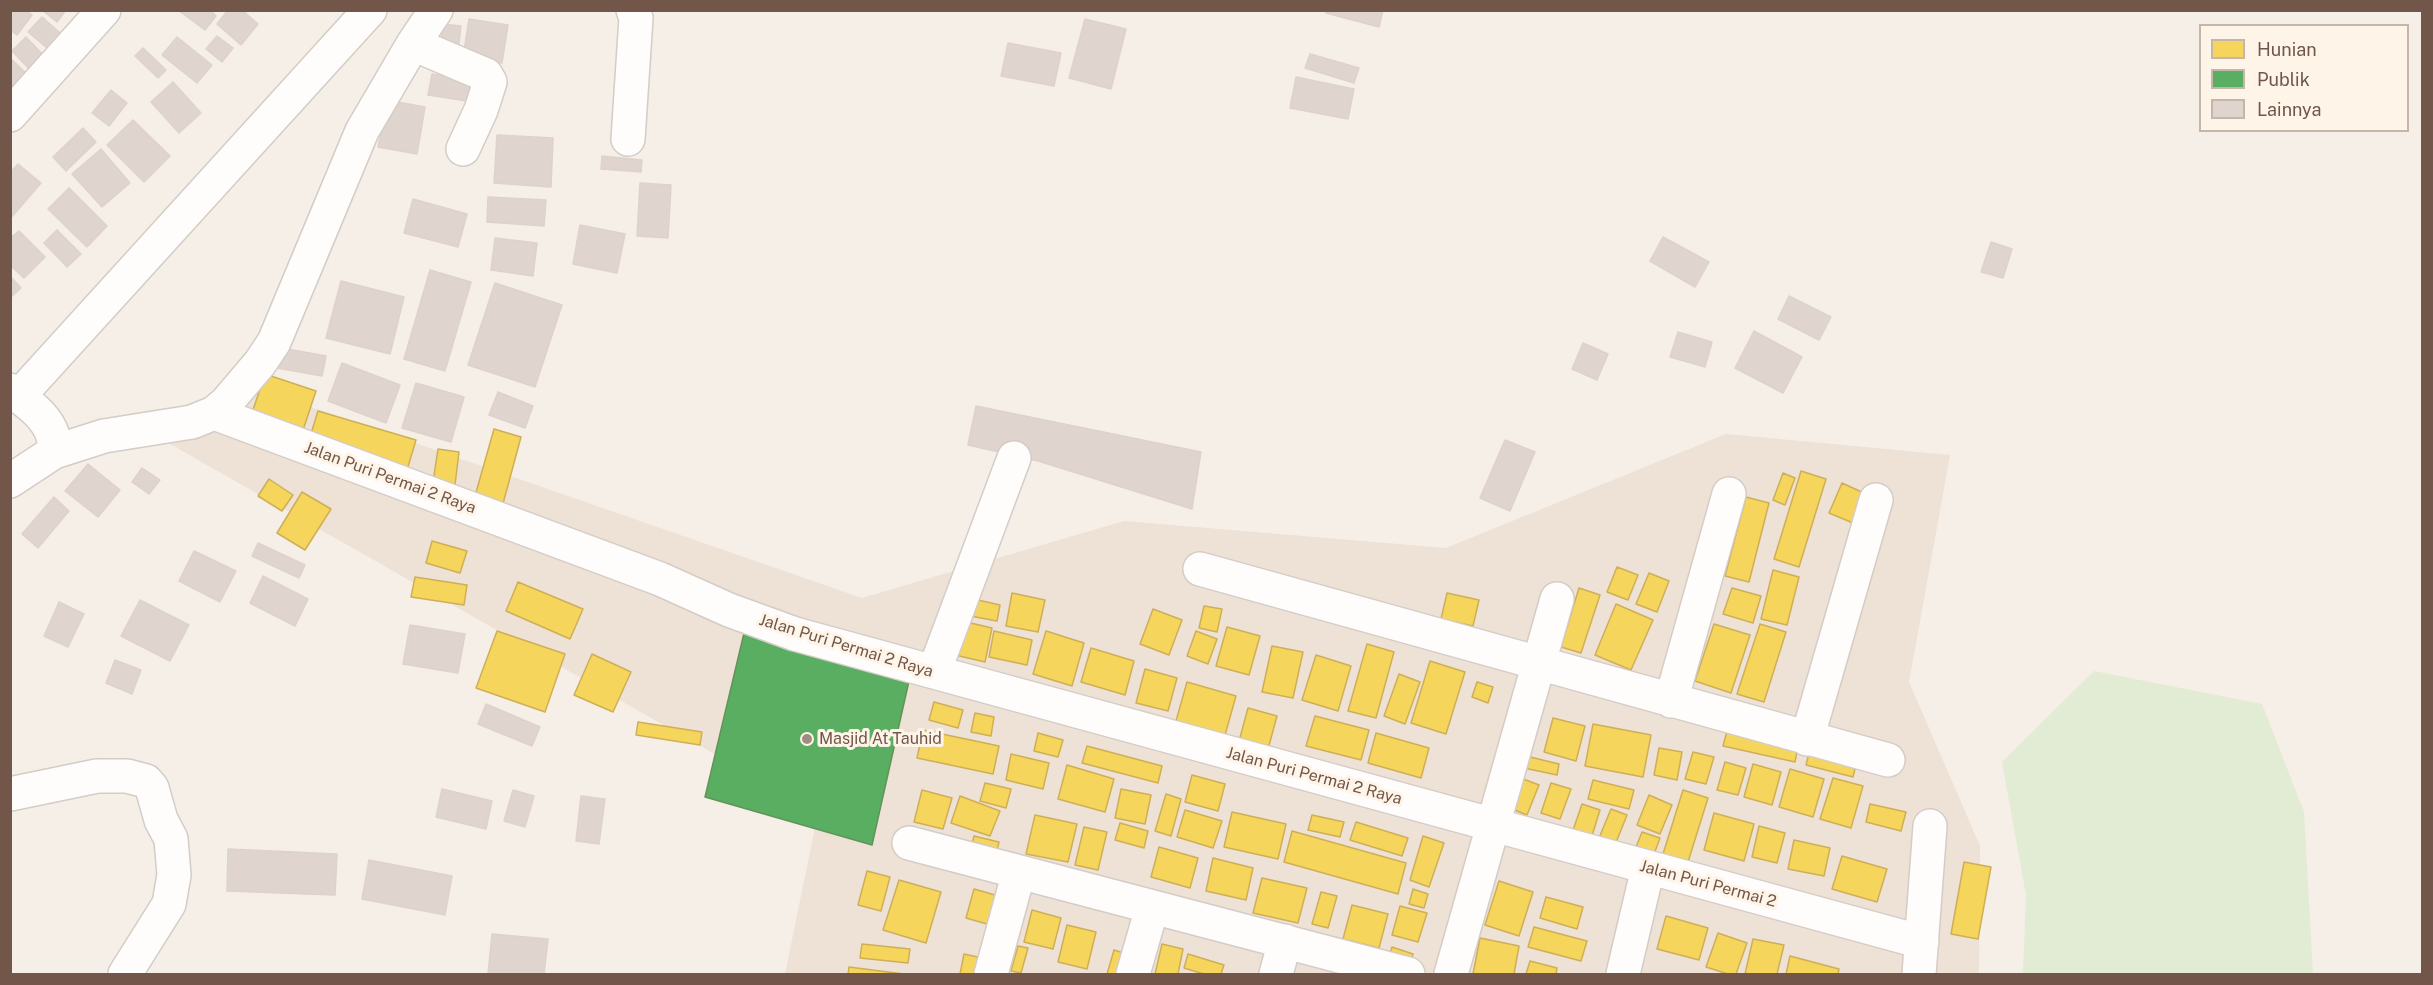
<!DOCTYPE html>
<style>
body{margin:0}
#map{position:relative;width:2433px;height:985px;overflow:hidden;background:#f5efe8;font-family:"Public Sans",sans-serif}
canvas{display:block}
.frame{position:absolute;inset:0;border:12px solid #72564a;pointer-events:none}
.legend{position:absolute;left:2199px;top:24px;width:210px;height:108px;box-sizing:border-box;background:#fef4e8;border:2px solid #c6b5a9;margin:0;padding:8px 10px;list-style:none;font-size:18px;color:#72564a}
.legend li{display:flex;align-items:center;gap:12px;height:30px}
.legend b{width:30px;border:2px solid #c6b5a9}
</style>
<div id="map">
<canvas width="2433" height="985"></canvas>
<div class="frame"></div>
<ul class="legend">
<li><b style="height:16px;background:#f6d55c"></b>Hunian</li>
<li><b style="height:16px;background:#5aae61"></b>Publik</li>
<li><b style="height:16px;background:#dfd5ce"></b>Lainnya</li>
</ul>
</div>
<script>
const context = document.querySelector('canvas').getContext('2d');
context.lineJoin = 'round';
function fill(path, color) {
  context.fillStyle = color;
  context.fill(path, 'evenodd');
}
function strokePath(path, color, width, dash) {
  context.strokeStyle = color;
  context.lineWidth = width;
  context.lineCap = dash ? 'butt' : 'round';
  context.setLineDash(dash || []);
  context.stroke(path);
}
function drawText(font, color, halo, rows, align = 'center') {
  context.font = font + ' "Public Sans",sans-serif';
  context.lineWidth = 6;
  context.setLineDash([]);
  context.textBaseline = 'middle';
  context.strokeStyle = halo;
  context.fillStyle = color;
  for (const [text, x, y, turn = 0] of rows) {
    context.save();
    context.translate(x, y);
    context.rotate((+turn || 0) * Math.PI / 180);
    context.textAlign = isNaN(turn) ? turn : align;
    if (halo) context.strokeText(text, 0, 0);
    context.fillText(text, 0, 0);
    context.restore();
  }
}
fill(new Path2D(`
 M242,383L862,598L1124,521L1446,548L1726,434L1950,455L1909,682L1980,846L1979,974H785L818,813L142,428Z`), '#eee1d5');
fill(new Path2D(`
 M2094,671L2262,704L2304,812L2313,974H2023L2026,895L2002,762Z`), '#e2ebd3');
const homes = new Path2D(`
 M265,374L316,391L302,433L251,416Z
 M318,411L416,440L407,470L309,440Z
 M494,429L521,437L501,511L473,503Z
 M438,449L459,452L454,493L432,489Z
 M1801,471L1826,479L1799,567L1774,559Z
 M1783,473L1795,478L1785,505L1773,500Z
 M269,479L293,495L282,511L258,496Z
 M1842,483L1866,494L1853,523L1829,513Z
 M302,492L331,509L305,550L277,533Z
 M1746,497L1769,503L1749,582L1725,576Z
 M432,541L467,551L460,573L426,563Z
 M1617,567L1638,575L1628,600L1607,592Z
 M1773,570L1799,577L1787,625L1761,619Z
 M1649,573L1669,581L1657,612L1636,604Z
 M415,577L467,585L464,605L411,597Z
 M518,582L583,609L570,639L506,611Z
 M1579,588L1600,595L1581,653L1561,647Z
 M1732,588L1761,596L1753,623L1723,614Z
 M1012,593L1045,600L1038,632L1006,626Z
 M1447,593L1479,600L1473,626L1441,619Z
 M969,598L1000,605L997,621L965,615Z
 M1616,604L1653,620L1631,670L1595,655Z
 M1204,606L1222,609L1217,632L1199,628Z
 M1153,609L1182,620L1169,655L1140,644Z
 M958,620L992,628L985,662L951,654Z
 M1714,624L1750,635L1731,693L1695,681Z
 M1760,624L1786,632L1764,702L1737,694Z
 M1227,627L1260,636L1249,675L1216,666Z
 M497,631L565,654L545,712L476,688Z
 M994,631L1032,640L1027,665L989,657Z
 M1046,631L1084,643L1072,686L1033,674Z
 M1196,631L1217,639L1208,664L1187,656Z
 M1367,644L1394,652L1376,718L1348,711Z
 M1272,646L1303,652L1293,698L1262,692Z
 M1091,648L1134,661L1125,695L1081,682Z
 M592,654L631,672L613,712L574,695Z
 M1316,655L1351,666L1338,711L1302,700Z
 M1430,661L1465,672L1446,734L1411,723Z
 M1145,669L1177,678L1168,711L1136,703Z
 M1399,674L1420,682L1405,724L1384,716Z
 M1187,682L1236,696L1225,735L1176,721Z
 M1477,682L1493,687L1488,703L1472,697Z
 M934,702L963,710L958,728L929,720Z
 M1248,708L1277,716L1267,753L1238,745Z
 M975,713L994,717L991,736L971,732Z
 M1315,716L1369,730L1361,760L1306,746Z
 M1553,718L1585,726L1576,761L1544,752Z
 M638,722L702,732L700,745L636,735Z
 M1593,724L1651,735L1643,777L1585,766Z
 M923,730L999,746L993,774L917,758Z
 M1727,731L1798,747L1795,762L1723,746Z
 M1038,733L1063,740L1058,757L1034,751Z
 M1376,733L1429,748L1421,778L1368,763Z
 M1087,746L1162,766L1158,783L1082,763Z
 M1659,748L1682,752L1677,780L1654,775Z
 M1693,752L1714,757L1706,784L1685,779Z
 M1809,753L1856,765L1853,777L1806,765Z
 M1011,754L1049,763L1043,789L1006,780Z
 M1526,756L1559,764L1557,775L1524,768Z
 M1725,762L1746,768L1738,795L1717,790Z
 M1753,764L1781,772L1772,805L1744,797Z
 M1067,765L1114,779L1105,812L1058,799Z
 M1790,769L1824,779L1813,817L1779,807Z
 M1192,775L1225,784L1218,811L1185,802Z
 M1518,777L1539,785L1527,815L1507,807Z
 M1833,778L1863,786L1851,828L1820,819Z
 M1593,780L1634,790L1629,809L1588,799Z
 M985,783L1011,789L1006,808L980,801Z
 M1551,783L1571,789L1560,819L1541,813Z
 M1121,789L1151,795L1145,824L1115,818Z
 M922,790L952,798L943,829L914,822Z
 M1683,790L1708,798L1688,862L1663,854Z
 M1166,794L1181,799L1171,836L1155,831Z
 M1649,795L1672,805L1660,834L1637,825Z
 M960,796L1000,811L990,836L951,823Z
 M1582,804L1600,810L1591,839L1572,833Z
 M1870,804L1906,812L1901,831L1866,822Z
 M1611,809L1627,815L1615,845L1599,838Z
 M1185,810L1222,821L1213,848L1177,837Z
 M1232,812L1286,824L1278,859L1224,847Z
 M1714,813L1754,824L1744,861L1704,850Z
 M1035,815L1077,824L1068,862L1026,854Z
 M1312,815L1344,822L1340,837L1308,830Z
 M1356,822L1408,838L1402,856L1350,840Z
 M1120,823L1148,831L1144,848L1115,840Z
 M1759,826L1785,833L1777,863L1752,857Z
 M1084,827L1107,832L1098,870L1075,865Z
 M1292,831L1406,863L1398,894L1284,862Z
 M1642,832L1660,838L1654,854L1636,847Z
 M974,836L999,842L994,863L969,857Z
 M1423,836L1444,843L1429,887L1410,880Z
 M1794,840L1830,848L1824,876L1788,869Z
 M1159,847L1198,858L1190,888L1151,877Z
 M1842,856L1887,869L1877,902L1832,889Z
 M1213,858L1253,868L1246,900L1206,891Z
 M1964,862L1991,867L1978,939L1951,934Z
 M867,871L890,877L881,911L858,905Z
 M1262,878L1307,888L1298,923L1253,913Z
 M899,880L941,892L926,943L883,930Z
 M1499,881L1533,892L1519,936L1485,925Z
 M974,889L1002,897L994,926L966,918Z
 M1413,889L1428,894L1424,908L1409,904Z
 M1321,892L1337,896L1328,928L1312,924Z
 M1546,897L1583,907L1577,929L1540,918Z
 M1352,905L1388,914L1379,948L1343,939Z
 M1400,906L1427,913L1418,942L1392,935Z
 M1032,910L1061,918L1053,949L1024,942Z
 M1666,916L1708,928L1699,960L1657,949Z
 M1067,925L1096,932L1087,969L1058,962Z
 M1534,927L1587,941L1581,961L1528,947Z
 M1718,933L1747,943L1736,974H1728L1706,967Z
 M1480,938L1519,946L1514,974H1473Z
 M1753,939L1784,945L1777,974H1745Z
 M862,944L910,949L908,963L860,958Z
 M1162,944L1183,949L1178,974H1155Z
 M1018,946L1028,948L1021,973L1011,971Z
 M1392,947L1413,954L1408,973L1386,967Z
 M1114,950L1130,955L1124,974H1107Z
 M964,954L987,959L984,974H960Z
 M1188,954L1224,965L1221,974H1204L1184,968Z
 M1790,956L1839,969L1838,974H1786Z
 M1530,961L1557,968L1556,974H1526Z
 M849,967L904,974H848Z`);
fill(homes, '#f6d55c');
strokePath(homes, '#ceaf57', 1.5);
const public = new Path2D(`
 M745,629L909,681L872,845L705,797Z`);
fill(public, '#5aae61');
strokePath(public, '#61945a', 1.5);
const building = new Path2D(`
 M10,10H26L32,15L17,35L10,30Z
 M42,10H66L57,22Z
 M178,10H210L216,16L205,30Z
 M228,10H242L258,24L241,45L217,24Z
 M1327,10H1383L1379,27L1326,13Z
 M42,17L66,38L53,53L28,32Z
 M469,19L508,25L502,63L463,57Z
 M1085,19L1126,29L1111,89L1069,78Z
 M443,24L461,26L458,52L440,50Z
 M217,36L233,48L222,62L206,49Z
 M26,37L49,61L35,75L12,51Z
 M177,37L212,65L197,83L162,55Z
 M1008,43L1061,53L1054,86L1001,76Z
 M143,48L166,70L158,78L135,56Z
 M1310,54L1359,68L1354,83L1305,68Z
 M10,58L31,78L17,92L10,86Z
 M432,74L471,80L467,101L428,95Z
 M1296,77L1354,89L1348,119L1290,108Z
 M173,82L201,113L179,133L151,102Z
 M111,90L127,103L109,126L92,113Z
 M387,100L425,107L417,154L378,147Z
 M133,120L170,156L144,182L107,145Z
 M83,128L96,142L66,171L53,157Z
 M497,135L553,138L551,187L494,183Z
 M101,149L130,183L102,207L72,174Z
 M602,156L642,160L641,172L601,169Z
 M18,164L41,183L10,219V173Z
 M640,183L671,185L668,238L637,236Z
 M69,188L107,226L87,247L48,209Z
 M488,197L546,200L544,226L487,222Z
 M413,199L467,214L458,247L404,233Z
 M580,225L625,234L617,273L573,264Z
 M57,230L81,254L67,267L44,243Z
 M19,231L45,257L24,278L10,265V238Z
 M1663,237L1709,262L1695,287L1650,261Z
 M495,238L537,243L533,276L491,270Z
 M1991,242L2012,249L2003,278L1981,272Z
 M430,270L471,282L445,371L404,359Z
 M10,276L21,288L10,298Z
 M341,281L404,297L390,354L326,338Z
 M495,283L562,305L535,387L468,365Z
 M1789,296L1831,317L1819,340L1778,319Z
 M1754,331L1802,357L1783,393L1735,368Z
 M1678,332L1712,342L1705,367L1670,357Z
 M1583,343L1608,354L1597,380L1572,369Z
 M282,348L326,356L322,376L277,368Z
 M342,363L400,385L386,423L328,401Z
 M416,383L464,397L451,442L402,428Z
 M498,392L533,406L525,428L489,415Z
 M976,406L1201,452L1192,509L1038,461L968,445Z
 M1505,440L1535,452L1510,511L1480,498Z
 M88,464L120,490L98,517L65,491Z
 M142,468L160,480L149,494L132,482Z
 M54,497L69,511L38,548L22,534Z
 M258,543L305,565L299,578L252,556Z
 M194,551L236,571L220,602L179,581Z
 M263,576L308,599L295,626L250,603Z
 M140,600L189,625L170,661L121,636Z
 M59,602L84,614L68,647L44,636Z
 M410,625L465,634L458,673L403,664Z
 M115,660L141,670L132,694L106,683Z
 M486,704L540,727L532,746L478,724Z
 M442,789L492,801L486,829L436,817Z
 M513,790L534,796L525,827L504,821Z
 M581,796L605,799L599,844L576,841Z
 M228,849L337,854L335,895L227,891Z
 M369,860L452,876L445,915L362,899Z
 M492,934L548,939L544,974H488Z`);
fill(building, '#dfd5ce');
strokePath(building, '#ded2ca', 1.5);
const minor = new Path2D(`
 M413,44L486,75L490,82L481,110L463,149
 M10,115L104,10
 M628,139L636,18L633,10
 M10,390C31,405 58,424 54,452
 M19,396L370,10
 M214,413L660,579L729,610L795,634L1922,942
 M10,481L54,452L104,436L192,422L214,413L226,403L260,363L274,342L362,131L413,44L436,10
 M1200,569L1888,760
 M934,672L1014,458
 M1671,701L1729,494
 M1807,739L1876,500
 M10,794L97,776H127L146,781L152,788L161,820L171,839L174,875L169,904L125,974
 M909,843L1408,974
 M991,974L1019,872
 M1133,974L1152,908
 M1276,974L1285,941
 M1451,974L1557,599
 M1623,974L1648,868
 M1919,974L1930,826`);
strokePath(minor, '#d4ccc6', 36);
strokePath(minor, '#fefdfc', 33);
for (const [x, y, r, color] of [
 [807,739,6,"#a08c81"]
]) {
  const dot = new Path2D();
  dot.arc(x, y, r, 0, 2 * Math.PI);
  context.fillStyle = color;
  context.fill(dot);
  strokePath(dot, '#fef4e8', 2);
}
drawText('16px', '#72564a', '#fef4e8', [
 ["Jalan Puri Permai 2 Raya",390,478,20],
 ["Jalan Puri Permai 2 Raya",846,646,17],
 ["Jalan Puri Permai 2 Raya",1314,776,15],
 ["Jalan Puri Permai 2",1708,884,15]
]);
drawText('16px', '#72564a', '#fef4e8', [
 ["Masjid At Tauhid",819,739]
], 'left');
</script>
